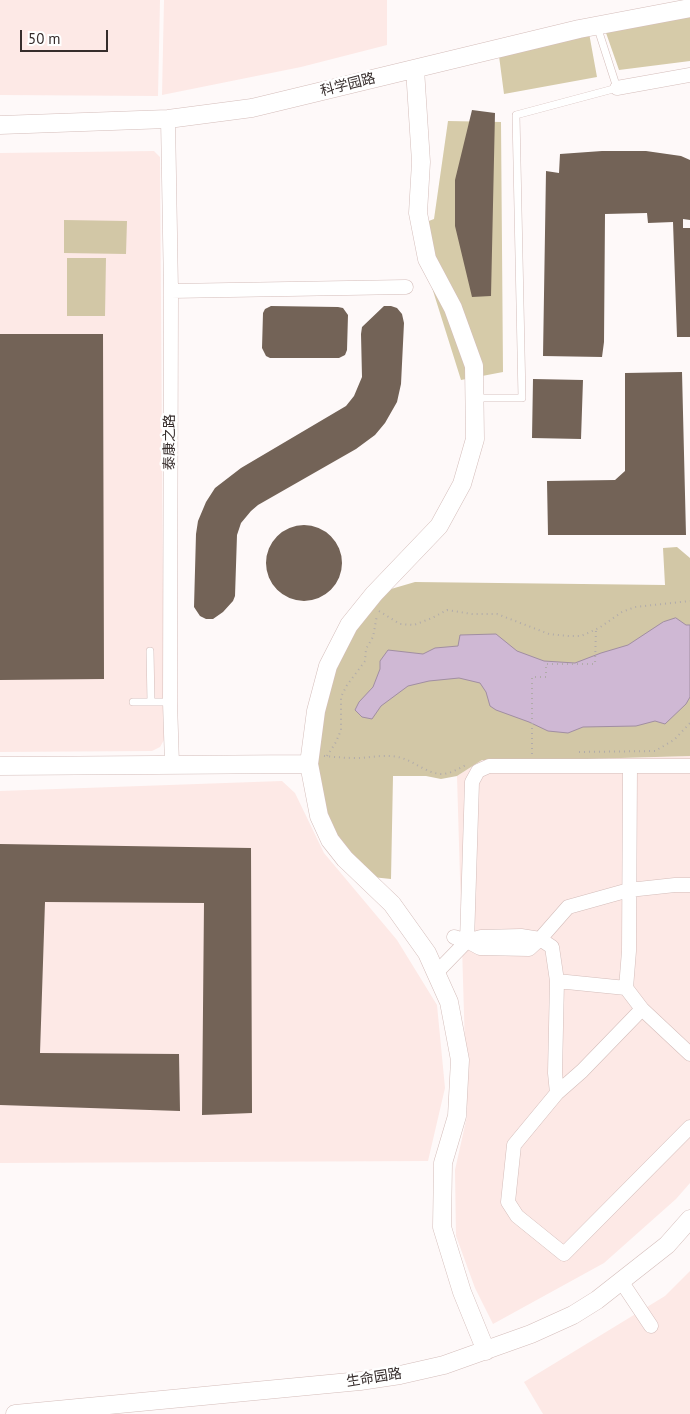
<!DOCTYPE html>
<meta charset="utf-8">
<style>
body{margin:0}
#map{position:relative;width:690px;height:1414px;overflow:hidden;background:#fef9f9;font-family:"PT Sans",sans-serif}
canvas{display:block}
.scale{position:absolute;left:20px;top:30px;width:88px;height:22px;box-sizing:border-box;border:2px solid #362d2c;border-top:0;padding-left:6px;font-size:15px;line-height:18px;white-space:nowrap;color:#362d2c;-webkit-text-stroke:4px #fff;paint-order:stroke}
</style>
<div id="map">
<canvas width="690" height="1414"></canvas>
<div class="scale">50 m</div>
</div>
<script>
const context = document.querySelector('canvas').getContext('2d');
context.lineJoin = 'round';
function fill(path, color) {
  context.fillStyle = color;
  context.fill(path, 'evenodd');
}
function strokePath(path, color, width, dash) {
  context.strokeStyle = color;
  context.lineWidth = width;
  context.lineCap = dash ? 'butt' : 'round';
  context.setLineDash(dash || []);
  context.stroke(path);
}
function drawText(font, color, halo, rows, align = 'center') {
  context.font = font + ' "PT Sans","Noto Sans SC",sans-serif';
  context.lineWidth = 5;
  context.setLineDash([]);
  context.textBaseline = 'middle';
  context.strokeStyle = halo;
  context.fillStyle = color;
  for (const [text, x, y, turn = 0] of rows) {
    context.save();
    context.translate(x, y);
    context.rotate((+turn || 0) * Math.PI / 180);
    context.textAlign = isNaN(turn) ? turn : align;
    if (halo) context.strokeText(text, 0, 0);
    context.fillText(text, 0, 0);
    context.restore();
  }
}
fill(new Path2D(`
 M0,0H160L158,96L0,95Z
 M164,0H387V45L301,67L162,95Z
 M154,151L160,157L164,740L160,747L152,751L0,752V153Z
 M690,756V1183L676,1199L604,1263L493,1324L475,1288L456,1236L455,1170L467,1116L457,776L482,760L518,761Z
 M282,781L295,793L324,853L397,940L437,1005L445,1088L428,1161L0,1163V791Z
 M690,1271V1414H543L524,1382L665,1296Z`), '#fde9e6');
fill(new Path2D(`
 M64,220L127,221L126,254L64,253Z
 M67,258H106L105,316H67Z
 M677,547L690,558V756L518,761L482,760L457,776L441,779L426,776H393L391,879L372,877L345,859L319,816L316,711L328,666L374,594L415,582L665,585L663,548Z`), '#d2c7a6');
fill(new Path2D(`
 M690,16V61L619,70L605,30Z
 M589,33L597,77L504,94L499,56Z
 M448,121L501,122L503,372L461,380L413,227L434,219Z`), '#d6cba9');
const water = new Path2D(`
 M676,618L686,625H690V697L686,704L665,724L655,721L636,726L583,727L568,733L548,731L529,722L496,710L490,706L486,692L480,683L459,678L429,681L408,686L381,706L372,719L362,717L355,710L359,702L373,687L380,669V661L388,650L423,654L435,648L458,646L460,635L496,634L517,651L544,661L575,663L601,653L628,645L663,622Z`);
fill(water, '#cfb8d4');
strokePath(water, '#a18ea2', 1);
fill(new Path2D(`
 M472,110L495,113L491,296L472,297L455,226V180Z
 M602,151H646L681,156L690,160V220L683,219V228H690V337H677L673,222L648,223L647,213L605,214L604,342L602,357L543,356L546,171L559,173L560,154Z
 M271,306L338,307L343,308L348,315L347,350L345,355L339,358H270L266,356L262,348L263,313L265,309Z
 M384,306H391L397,308L402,314L404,323L401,384L397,402L385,423L375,435L356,449L258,505L251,511L241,523L237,535L235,596L233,601L223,612L213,619H206L200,616L194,607L196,534L198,521L206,502L215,488L241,468L346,406L354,396L362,377L361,334L362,327Z
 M0,334H103L104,679L0,680Z
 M682,372L686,535H548L547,481L615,480L625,471V373Z
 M533,379L583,380L581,439L532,438Z
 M266 563a38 38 0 1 1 76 0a38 38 0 1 1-76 0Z
 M0,844L251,848L252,1113L202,1115L204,903L45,902L40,1053L179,1054L180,1111L0,1105Z`), '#736357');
const service = new Path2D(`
 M475,398H522L516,115L617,88L597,26
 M150,651L151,702
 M133,702H170`);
const minor = new Path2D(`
 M617,88L690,75
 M168,119L171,291L170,702L172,764
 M171,291L406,287
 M630,766L629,951L626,988L642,1009L582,1071L557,1093L514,1145L508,1202L517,1216L564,1254L690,1127
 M454,937L467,941L480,948L529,949L540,939L568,907L629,890L675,885H690
 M467,941L472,782L478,771L489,766H690
 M436,973L467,941L481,937L521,936L540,939L552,947L557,981L555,1073L557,1093
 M557,981L626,988
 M642,1009L690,1054
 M621,1281L651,1326`);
const tertiary = new Path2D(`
 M415,69L421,162L418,213L427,259L453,308L474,366L475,439L462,484L439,526L374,594L349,625L328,666L316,711L309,764L319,816L330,840L345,859L392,904L427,953L449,1002L460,1060L457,1116L443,1163L442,1227L462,1292L486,1351
 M0,125L168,119L252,108L579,29L690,8
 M0,766L309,764
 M15,1414L360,1381L400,1375L444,1365L531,1334L573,1315L597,1300L667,1245L690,1219`);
strokePath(service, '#d4bdba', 8);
strokePath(minor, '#d4bdba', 15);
strokePath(tertiary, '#d4bdba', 19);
strokePath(new Path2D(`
 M379,611L400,624L414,625L432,618L447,610L472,614H497L549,634L569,636H581L599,628L622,612L635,607L690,601
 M579,752L655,751L674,740L690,723
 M532,754V677H546V664H595L596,629
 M324,756C335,757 345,758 356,758C370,758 383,754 398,757C413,760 425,773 441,774C450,774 458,769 466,765
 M327,756L336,742L341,730V697L347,685L365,661L366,649L373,637L377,615`), '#b1abaa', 2, [1, 4]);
strokePath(service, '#fff', 7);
strokePath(minor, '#fff', 14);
strokePath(tertiary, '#fff', 18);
drawText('14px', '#362d2c', '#fff', [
 ["科学园路",348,85,-14],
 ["泰康之路",170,442,-90],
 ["生命园路",374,1378,-9]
]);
</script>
